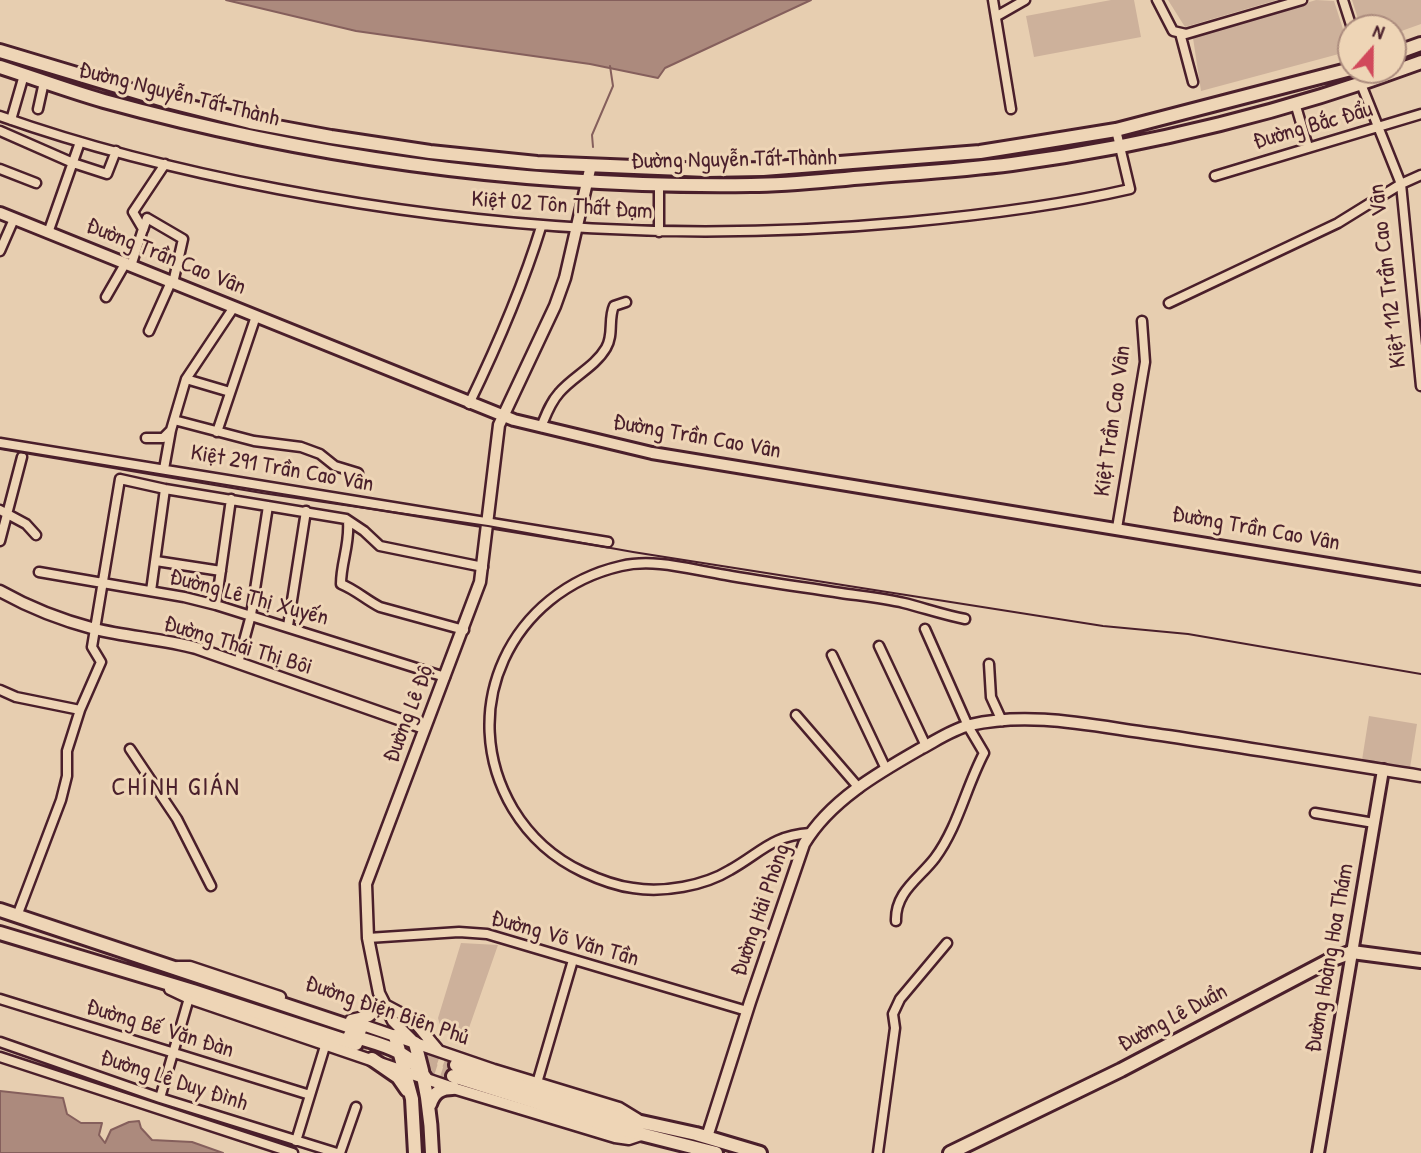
<!DOCTYPE html>
<meta charset="utf-8">
<style>
body{margin:0}
#map{position:relative;width:1421px;height:1153px;overflow:hidden;background:#e7ceb0;font-family:"Patrick Hand",sans-serif}
canvas{display:block}
.north{position:absolute;left:1337px;top:14px;width:70px;height:70px;box-sizing:border-box;background:#eed5b6;border:2px solid #ac8c7e;border-radius:50%;rotate:21deg;font-size:19px;font-weight:700;line-height:28px;text-align:center;color:#4a1f2b}
.north::after{content:'';display:block;margin:auto;width:24px;height:32px;background:#d1495b;clip-path:polygon(50% 0,100% 100%,50% 72%,0 100%)}
</style>
<div id="map">
<canvas width="1421" height="1153"></canvas>
<div class="north">N</div>
</div>
<script>
const context = document.querySelector('canvas').getContext('2d');
context.lineJoin = 'round';
function fill(path, color) {
  context.fillStyle = color;
  context.fill(path, 'evenodd');
}
function strokePath(path, color, width, dash) {
  context.strokeStyle = color;
  context.lineWidth = width;
  context.lineCap = dash ? 'butt' : 'round';
  context.setLineDash(dash || []);
  context.stroke(path);
}
function drawText(font, color, halo, rows, align = 'center') {
  context.font = font + ' "Patrick Hand",sans-serif';
  context.lineWidth = 6;
  context.setLineDash([]);
  context.textBaseline = 'middle';
  context.strokeStyle = halo;
  context.fillStyle = color;
  for (const [text, x, y, turn = 0] of rows) {
    context.save();
    context.translate(x, y);
    context.rotate((+turn || 0) * Math.PI / 180);
    context.textAlign = isNaN(turn) ? turn : align;
    if (halo) context.strokeText(text, 0, 0);
    context.fillText(text, 0, 0);
    context.restore();
  }
}
fill(new Path2D(`
 M1111,0H1134L1141,37L1034,57L1026,16Z
 M1168,0H1277L1185,27Z
 M1316,0L1334,1L1350,51L1201,91L1193,38Z
 M1352,0H1421V24L1393,34V28H1361Z
 M1369,716L1417,724L1410,768L1362,760Z
 M461,943L498,945L463,1045L440,1025L438,1018Z`), '#cdb19b');
const water = new Path2D(`
 M226,0H811L665,68L658,78L590,64L356,31Z
 M0,1091L63,1098L67,1114L81,1123H102L99,1135L105,1143L111,1130L129,1122L139,1121L141,1128L152,1140L192,1142L223,1153H0Z`);
fill(water, '#ac8a7d');
strokePath(water, '#855f5c', 2);
strokePath(new Path2D(`
 M593,147L592,135L613,86L610,66`), '#855f5c', 2);
strokePath(new Path2D(`
 M360,1030L456,1065
 M356,1044L453,1076`), '#c8ab95', 12, [12, 6]);
const minor = new Path2D(`
 M993,0L1011,109
 M1157,0L1173,31L1186,34L1302,0
 M1343,0L1352,28
 M997,16L1025,0
 M1180,33L1193,82
 M1361,84L1401,184L1421,386
 M1295,103L1308,147
 M38,109L44,82
 M0,116C90,148 184,171 278,189C492,230 691,242 908,222C983,215 1057,206 1130,189L1116,130
 M11,120L24,75
 M0,131L73,163L107,174L116,151
 M0,169L36,183
 M1215,176L1421,114
 M659,184V232
 M143,230L147,218L183,239L173,283
 M48,233L80,142
 M0,251L14,219
 M131,266L143,229L133,212L165,164
 M106,297L125,264
 M1169,303L1338,223L1401,184L1421,175
 M149,331L171,282
 M186,379L230,392
 M469,404C497,346 522,289 541,227
 M174,420L254,441L301,447L320,454L335,466L358,473
 M541,427C546,415 550,403 559,393C572,377 595,367 606,348C614,335 608,319 614,306L626,302
 M217,432L256,316
 M146,438H163L171,430
 M0,443L608,542
 M164,469L171,430L186,379L234,307
 M0,510L26,524L36,535
 M348,521C350,545 341,562 341,584C356,590 366,600 380,607L464,630
 M1117,528L1145,362L1142,321
 M0,541L22,457
 M156,561L221,571
 M39,572L184,597L216,605L445,677
 M151,591L165,489
 M216,605L231,499
 M288,626L306,511
 M879,646L926,746
 M832,655L886,769
 M238,663L251,615L268,506
 M989,664L991,697L1002,721
 M0,690L16,697L80,710
 M796,715L859,788
 M130,749L177,819L211,886
 M1315,813L1374,823
 M810,833C771,836 762,852 730,870C704,886 663,893 633,888C616,886 598,879 583,872C553,858 530,837 513,809C454,709 512,591 621,566C655,558 692,570 726,575C764,582 803,587 841,593C862,596 883,598 904,603C924,608 944,615 965,619
 M17,916L61,800L67,776V751L80,710L101,662L92,647L120,479L165,489L346,519L364,531L380,546L483,567
 M896,921C895,892 919,879 935,858C958,827 966,787 984,753L968,726L925,629
 M368,938L459,932L487,934L747,1011
 M0,999L310,1095
 M0,1042L160,1098L337,1153
 M0,1057L293,1153
 M537,1083L573,960
 M160,1098L189,998
 M296,1141L326,1043
 M340,1153L356,1107
 M878,1153L895,1028L893,1014L900,999L947,943`);
const tertiary = new Path2D(`
 M0,591C30,608 61,620 95,629C128,637 163,639 196,648L424,728
 M178,967H190L280,997
 M170,989L189,998L453,1088L615,1137L629,1139L641,1135
 M351,1020L369,1016L383,1004L413,1020L438,1050
 M351,1021L494,1070L619,1108L637,1119
 M415,1043L393,1021L379,993L368,938L366,884L480,582L499,425L555,306L565,278L591,165
 M707,1137L750,1002L804,844C830,800 880,772 922,748C937,740 953,729 970,725C1031,711 1093,726 1154,734C1243,747 1332,762 1421,776`);
const secondary = new Path2D(`
 M0,213L514,420L652,453L1421,579
 M1318,1153L1383,770`);
const primary = new Path2D(`
 M0,51L167,101L250,122L331,137L430,152L537,163L707,170L763,169L980,152L1030,144L1116,130L1351,69
 M1393,54L1421,44
 M0,67C34,78 69,91 104,101C315,159 532,188 751,185C790,185 829,180 867,177C916,173 964,170 1012,164C1148,146 1293,110 1421,62
 M0,910L360,1030
 M0,933L193,991L356,1044
 M350,1035C381,1045 408,1048 426,1079
 M395,1036L412,1099L415,1153
 M415,1043C426,1081 431,1113 432,1153
 M372,1059L398,1077L407,1090
 M456,1065L614,1116L696,1134L760,1153
 M453,1076L617,1128L716,1153
 M430,1104C434,1092 441,1088 453,1088
 M950,1153L1121,1070L1330,960L1352,952L1421,961`);
strokePath(minor, '#4a1f2b', 13);
strokePath(tertiary, '#4a1f2b', 15);
strokePath(secondary, '#4a1f2b', 16);
strokePath(primary, '#4a1f2b', 18);
strokePath(minor, '#eed5b6', 8);
strokePath(tertiary, '#eed5b6', 10);
strokePath(secondary, '#eed5b6', 10);
strokePath(primary, '#eed5b6', 12);
strokePath(new Path2D(`
 M0,449L262,493L488,526L633,552L1103,626L1188,634L1421,674`), '#4a1f2b', 2);
drawText('23px', '#4a1f2b', '#eed5b6', [
 ["Đường Nguyễn Tất Thành",179,95,14],
 ["Đường Bắc Đẩu",1313,126,-16],
 ["Đường Nguyễn Tất Thành",734,160,-1],
 ["Kiệt 02 Tôn Thất Đạm",562,206,4],
 ["Đường Trần Cao Vân",166,257,22],
 ["Kiệt 112 Trần Cao Vân",1388,276,-97],
 ["Kiệt Trần Cao Vân",1113,421,-82],
 ["Đường Trần Cao Vân",697,437,10],
 ["Kiệt 291 Trần Cao Vân",282,469,10],
 ["Đường Trần Cao Vân",1256,529,10],
 ["Đường Lê Thị Xuyến",249,598,15],
 ["Đường Thái Thị Bôi",238,646,17],
 ["Đường Lê Độ",409,714,-69],
 ["Đường Hải Phòng",761,910,-71],
 ["Đường Võ Văn Tần",565,939,16],
 ["Đường Hoàng Hoa Thám",1330,958,-80],
 ["Đường Điện Biên Phủ",387,1011,19],
 ["Đường Lê Duẩn",1173,1018,-28],
 ["Đường Bế Văn Đàn",160,1029,17],
 ["Đường Lê Duy Đình",174,1081,18]
]);
context.letterSpacing = '2px';
drawText('26px', '#4a1f2b', '#eed5b6', [
 ["CHÍNH GIÁN",176,788]
]);
context.letterSpacing = '0px';
</script>
